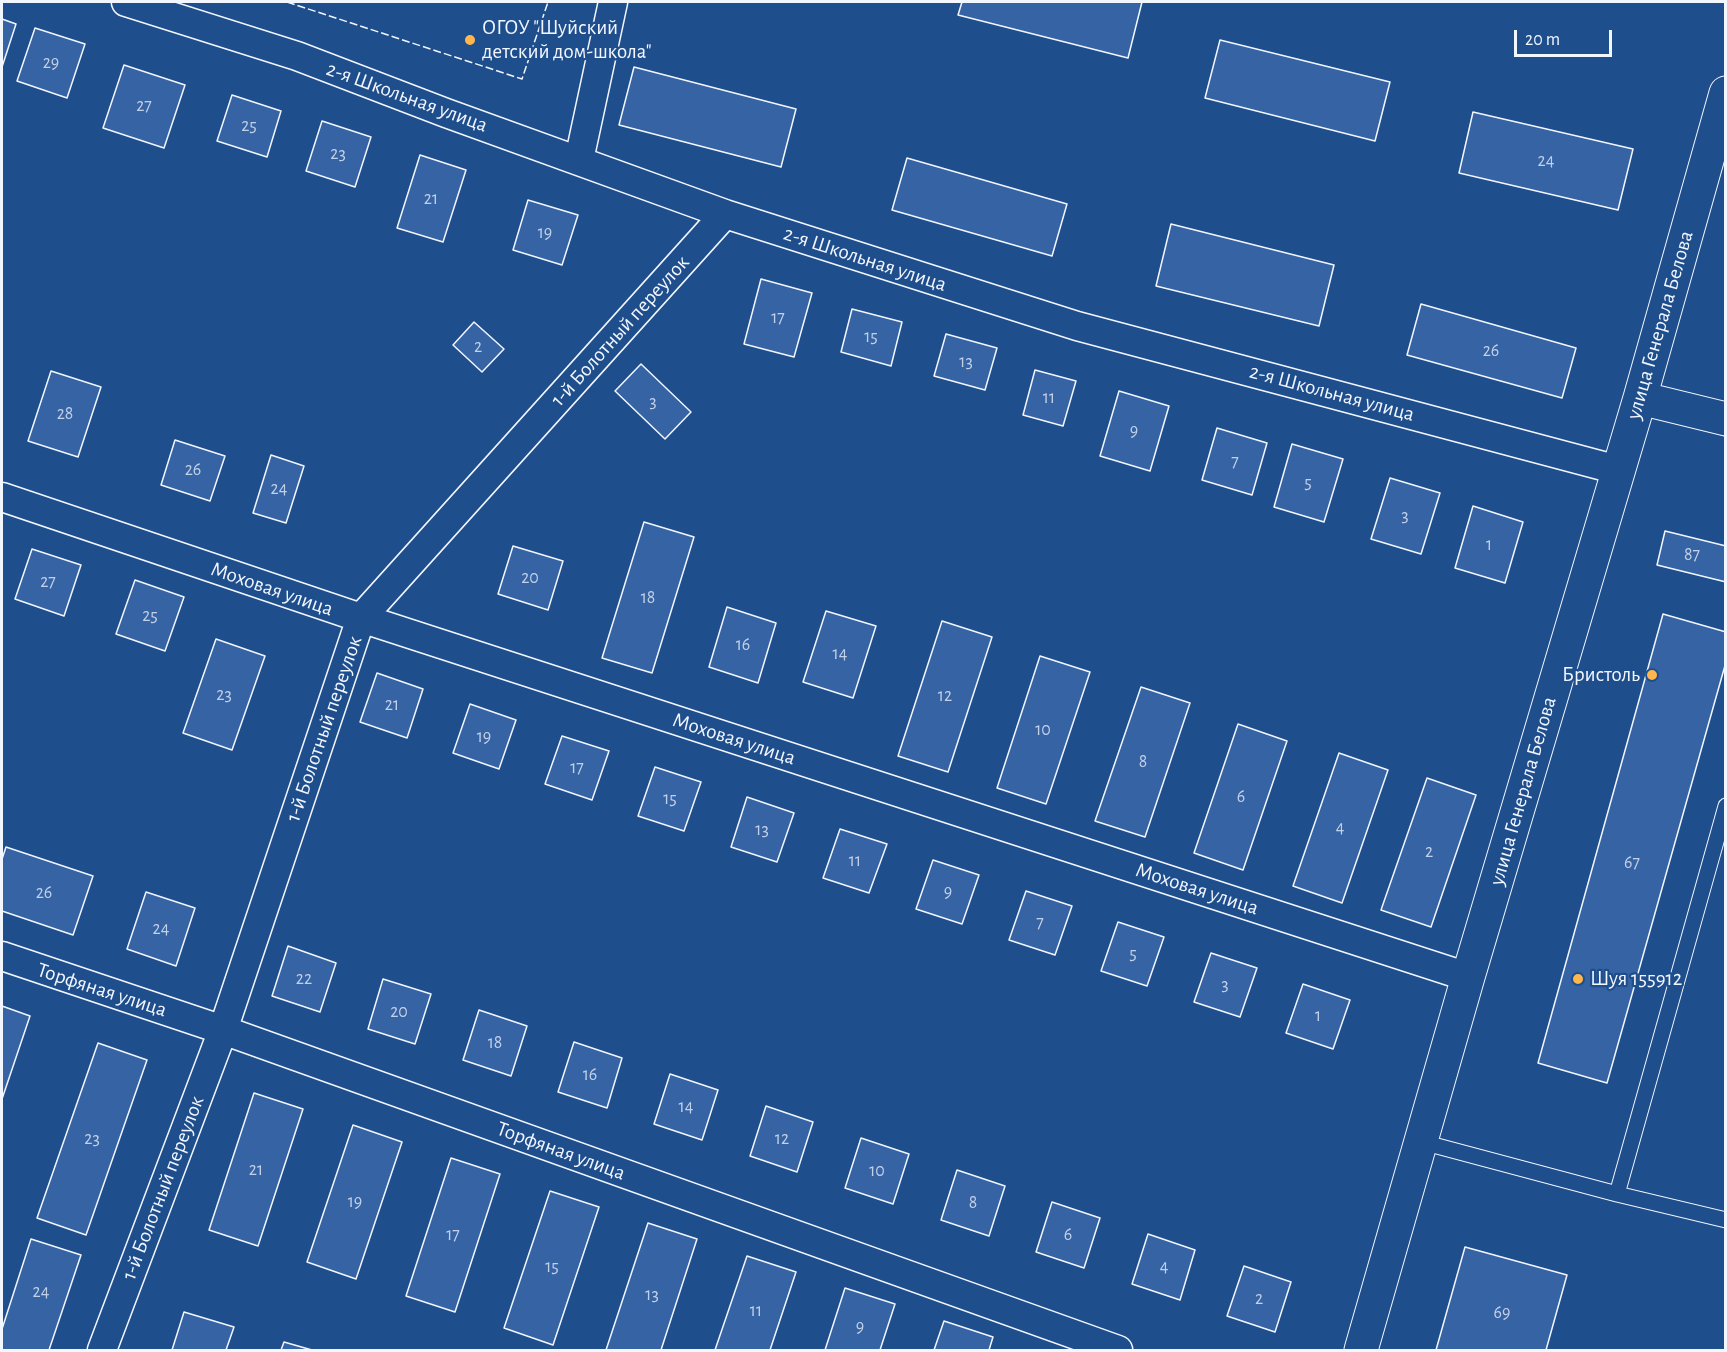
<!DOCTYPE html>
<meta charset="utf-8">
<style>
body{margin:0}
#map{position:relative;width:1727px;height:1352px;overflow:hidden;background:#1f4e8c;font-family:"Alegreya Sans",sans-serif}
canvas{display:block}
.frame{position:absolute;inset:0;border:3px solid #f2f6ff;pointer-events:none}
.scale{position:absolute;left:1514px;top:30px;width:98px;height:27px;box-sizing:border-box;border:3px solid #f2f6ff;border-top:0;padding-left:8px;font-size:18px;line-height:21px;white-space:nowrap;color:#f2f6ff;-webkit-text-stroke:4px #1f4e8c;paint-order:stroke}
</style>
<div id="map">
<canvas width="1727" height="1352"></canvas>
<div class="frame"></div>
<div class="scale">20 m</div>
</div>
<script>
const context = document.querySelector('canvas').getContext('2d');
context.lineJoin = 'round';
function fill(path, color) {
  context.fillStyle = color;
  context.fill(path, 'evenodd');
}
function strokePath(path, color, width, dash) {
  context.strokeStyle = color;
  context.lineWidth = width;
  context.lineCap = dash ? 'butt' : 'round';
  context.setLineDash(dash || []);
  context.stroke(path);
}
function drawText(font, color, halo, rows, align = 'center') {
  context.font = font + ' "Alegreya Sans",sans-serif';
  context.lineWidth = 4.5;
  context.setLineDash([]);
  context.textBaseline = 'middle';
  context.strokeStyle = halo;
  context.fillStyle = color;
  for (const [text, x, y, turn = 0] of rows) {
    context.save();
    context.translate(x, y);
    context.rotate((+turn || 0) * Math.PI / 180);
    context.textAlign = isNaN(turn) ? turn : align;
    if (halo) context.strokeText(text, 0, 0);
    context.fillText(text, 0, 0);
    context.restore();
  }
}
const building = new Path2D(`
 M962,2H1142L1128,58L958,15Z
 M2,19L16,24L2,67Z
 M35,28L85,44L67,98L17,81Z
 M1220,40L1390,82L1375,141L1205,98Z
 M124,65L185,85L164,148L103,128Z
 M634,67L796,109L781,167L619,125Z
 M232,95L281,111L267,157L217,141Z
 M1473,112L1633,149L1618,210L1459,173Z
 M322,121L371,137L355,187L306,171Z
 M420,155L466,170L443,242L397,228Z
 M907,158L1067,204L1052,256L892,210Z
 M528,200L578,215L562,265L513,250Z
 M1171,224L1334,265L1319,326L1156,286Z
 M761,279L812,293L794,357L744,344Z
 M1421,304L1576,348L1562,398L1407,355Z
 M852,309L902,322L891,366L841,352Z
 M474,322L504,349L482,372L453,345Z
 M946,334L997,348L985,390L934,376Z
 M641,364L691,412L665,439L615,391Z
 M1035,370L1076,381L1063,426L1023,415Z
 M51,371L101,387L78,457L28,441Z
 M1119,391L1169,406L1150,471L1100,456Z
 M1217,428L1267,443L1252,495L1202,480Z
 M175,440L225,456L210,501L161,485Z
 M1292,444L1343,459L1324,522L1274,507Z
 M271,455L304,466L286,523L253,513Z
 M1390,478L1440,493L1421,554L1371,539Z
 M1473,506L1523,522L1505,583L1455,568Z
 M644,522L694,537L652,673L602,658Z
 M1665,531L1726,546V582L1657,565Z
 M513,546L563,561L548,610L498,594Z
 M32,549L81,565L64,616L15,599Z
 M135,580L184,597L165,651L116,634Z
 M727,607L776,623L758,683L709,667Z
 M826,611L876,626L853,698L803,682Z
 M1663,614L1726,632V662L1607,1083L1538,1063Z
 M942,621L992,637L948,772L898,756Z
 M216,639L265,656L232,750L183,733Z
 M1040,656L1090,672L1046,804L997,788Z
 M377,673L423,689L407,738L360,722Z
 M1141,687L1190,703L1145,837L1095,821Z
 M470,704L516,720L499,769L453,753Z
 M1238,724L1287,741L1243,870L1194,853Z
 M562,736L609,751L592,800L545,784Z
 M1339,753L1388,770L1342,903L1293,886Z
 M655,767L701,782L684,831L638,816Z
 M1427,778L1476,795L1431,927L1381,910Z
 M747,797L794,813L777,862L731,847Z
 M840,829L887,844L869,893L823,878Z
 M6,847L93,876L73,935L2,911V859Z
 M933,860L979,875L962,924L916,909Z
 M1026,891L1072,906L1055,955L1009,940Z
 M146,892L195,908L176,966L127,949Z
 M1118,922L1164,937L1147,986L1101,971Z
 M288,946L336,963L320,1012L272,996Z
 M1211,953L1257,968L1240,1017L1194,1002Z
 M383,979L431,994L415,1044L368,1029Z
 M1303,984L1350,1000L1333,1049L1286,1033Z
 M2,1006L30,1016L2,1099Z
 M479,1010L527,1026L511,1076L463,1060Z
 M574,1042L622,1058L607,1108L558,1092Z
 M98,1043L147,1060L86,1235L37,1218Z
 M670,1074L718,1090L702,1140L654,1124Z
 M254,1093L303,1109L258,1246L209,1230Z
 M766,1106L813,1122L797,1172L750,1156Z
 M353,1125L402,1142L356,1279L307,1262Z
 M861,1138L909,1154L893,1204L845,1188Z
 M451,1158L500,1174L455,1312L406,1296Z
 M957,1170L1005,1186L989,1236L941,1220Z
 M550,1191L599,1207L553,1345L504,1328Z
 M1052,1202L1100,1218L1084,1268L1036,1252Z
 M648,1223L697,1239L661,1350H606Z
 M1148,1234L1195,1250L1180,1300L1132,1284Z
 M31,1239L81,1255L49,1350H2V1329Z
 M1465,1247L1567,1275L1546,1350H1436Z
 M747,1256L796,1272L770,1350H715Z
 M1244,1266L1291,1282L1275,1332L1227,1316Z
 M845,1288L895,1304L880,1350H825Z
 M184,1312L234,1327L226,1350H172Z
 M944,1321L993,1337L989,1350H934Z
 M284,1342L312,1350H281Z`);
fill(building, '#3563a3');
strokePath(building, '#f2f6ff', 1.5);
const service = new Path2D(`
 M1422,1142L1617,1194L1726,806
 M1617,1194L1726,1220`);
const minor = new Path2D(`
 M126,2L297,56L446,113L725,214L1077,326L1618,470
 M579,160L613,2
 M2,497L361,618L1468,977
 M2,956L223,1030L1118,1350
 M102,1350L223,1030L361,618L725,214`);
const tertiary = new Path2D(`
 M1640,398L1726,419
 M1361,1350L1468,977L1640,398L1726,93`);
strokePath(service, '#f2f6ff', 17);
strokePath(minor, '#f2f6ff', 31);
strokePath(tertiary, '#f2f6ff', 35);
strokePath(service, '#1f4e8c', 15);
strokePath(minor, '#1f4e8c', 28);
strokePath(tertiary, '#1f4e8c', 33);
strokePath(new Path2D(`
 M287,2L522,79L548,2`), '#f2f6ff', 1.5, [8, 3]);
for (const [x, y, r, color] of [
 [470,40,6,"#ffb74d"],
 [1652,675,6,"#ffb74d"],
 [1578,979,6,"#ffb74d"]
]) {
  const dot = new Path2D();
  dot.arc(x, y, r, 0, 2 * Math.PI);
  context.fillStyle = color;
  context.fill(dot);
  strokePath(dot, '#1f4e8c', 2);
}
drawText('18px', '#c3d1e8', null, [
 ["29",51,63],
 ["27",144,106],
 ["25",249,126],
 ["23",338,154],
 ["24",1546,161],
 ["21",431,199],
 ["19",545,233],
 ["17",778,318],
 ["15",871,337],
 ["2",478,347],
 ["26",1491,351],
 ["13",966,362],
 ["11",1049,398],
 ["3",653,402],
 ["28",65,414],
 ["9",1134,431],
 ["7",1235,462],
 ["26",193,470],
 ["5",1308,483],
 ["24",279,489],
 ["3",1405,516],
 ["1",1489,545],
 ["87",1692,555],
 ["20",530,578],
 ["27",48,582],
 ["18",648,598],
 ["25",150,616],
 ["16",743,645],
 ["14",840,654],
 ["23",224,695],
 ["12",945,696],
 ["21",392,705],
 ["10",1043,730],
 ["19",484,737],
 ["8",1143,762],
 ["17",577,768],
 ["6",1241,797],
 ["15",670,799],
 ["4",1340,828],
 ["13",762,830],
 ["2",1429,852],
 ["11",855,861],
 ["67",1632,863],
 ["9",948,892],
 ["26",44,893],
 ["7",1040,923],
 ["24",161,929],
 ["5",1133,954],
 ["22",304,979],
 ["3",1225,985],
 ["20",399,1012],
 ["1",1318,1016],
 ["18",495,1043],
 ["16",590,1075],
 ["14",686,1107],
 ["23",92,1139],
 ["12",782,1139],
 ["21",256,1170],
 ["10",877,1171],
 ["19",355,1202],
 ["8",973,1203],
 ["17",453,1235],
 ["6",1068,1235],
 ["15",552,1267],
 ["4",1164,1267],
 ["24",41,1292],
 ["13",652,1295],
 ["2",1259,1299],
 ["11",756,1311],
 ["69",1502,1313],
 ["9",860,1327]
]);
drawText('21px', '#f2f6ff', '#1f4e8c', [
 ["ОГОУ \"Шуйский",482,28],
 ["детский дом-школа\"",482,52],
 ["Бристоль",1640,675,"right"],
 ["Шуя 155912",1590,979]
], 'left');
drawText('21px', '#f2f6ff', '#1f4e8c', [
 ["2-я Школьная улица",407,97,20],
 ["2-я Школьная улица",865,259,18],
 ["улица Генерала Белова",1660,325,-74],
 ["1-й Болотный переулок",620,331,-48],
 ["2-я Школьная улица",1332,393,15],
 ["Моховая улица",272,589,19],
 ["1-й Болотный переулок",324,729,-71],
 ["Моховая улица",734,739,18],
 ["улица Генерала Белова",1523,791,-74],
 ["Моховая улица",1197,889,18],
 ["Торфяная улица",102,990,18],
 ["Торфяная улица",561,1151,20],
 ["1-й Болотный переулок",163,1188,-69]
]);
</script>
